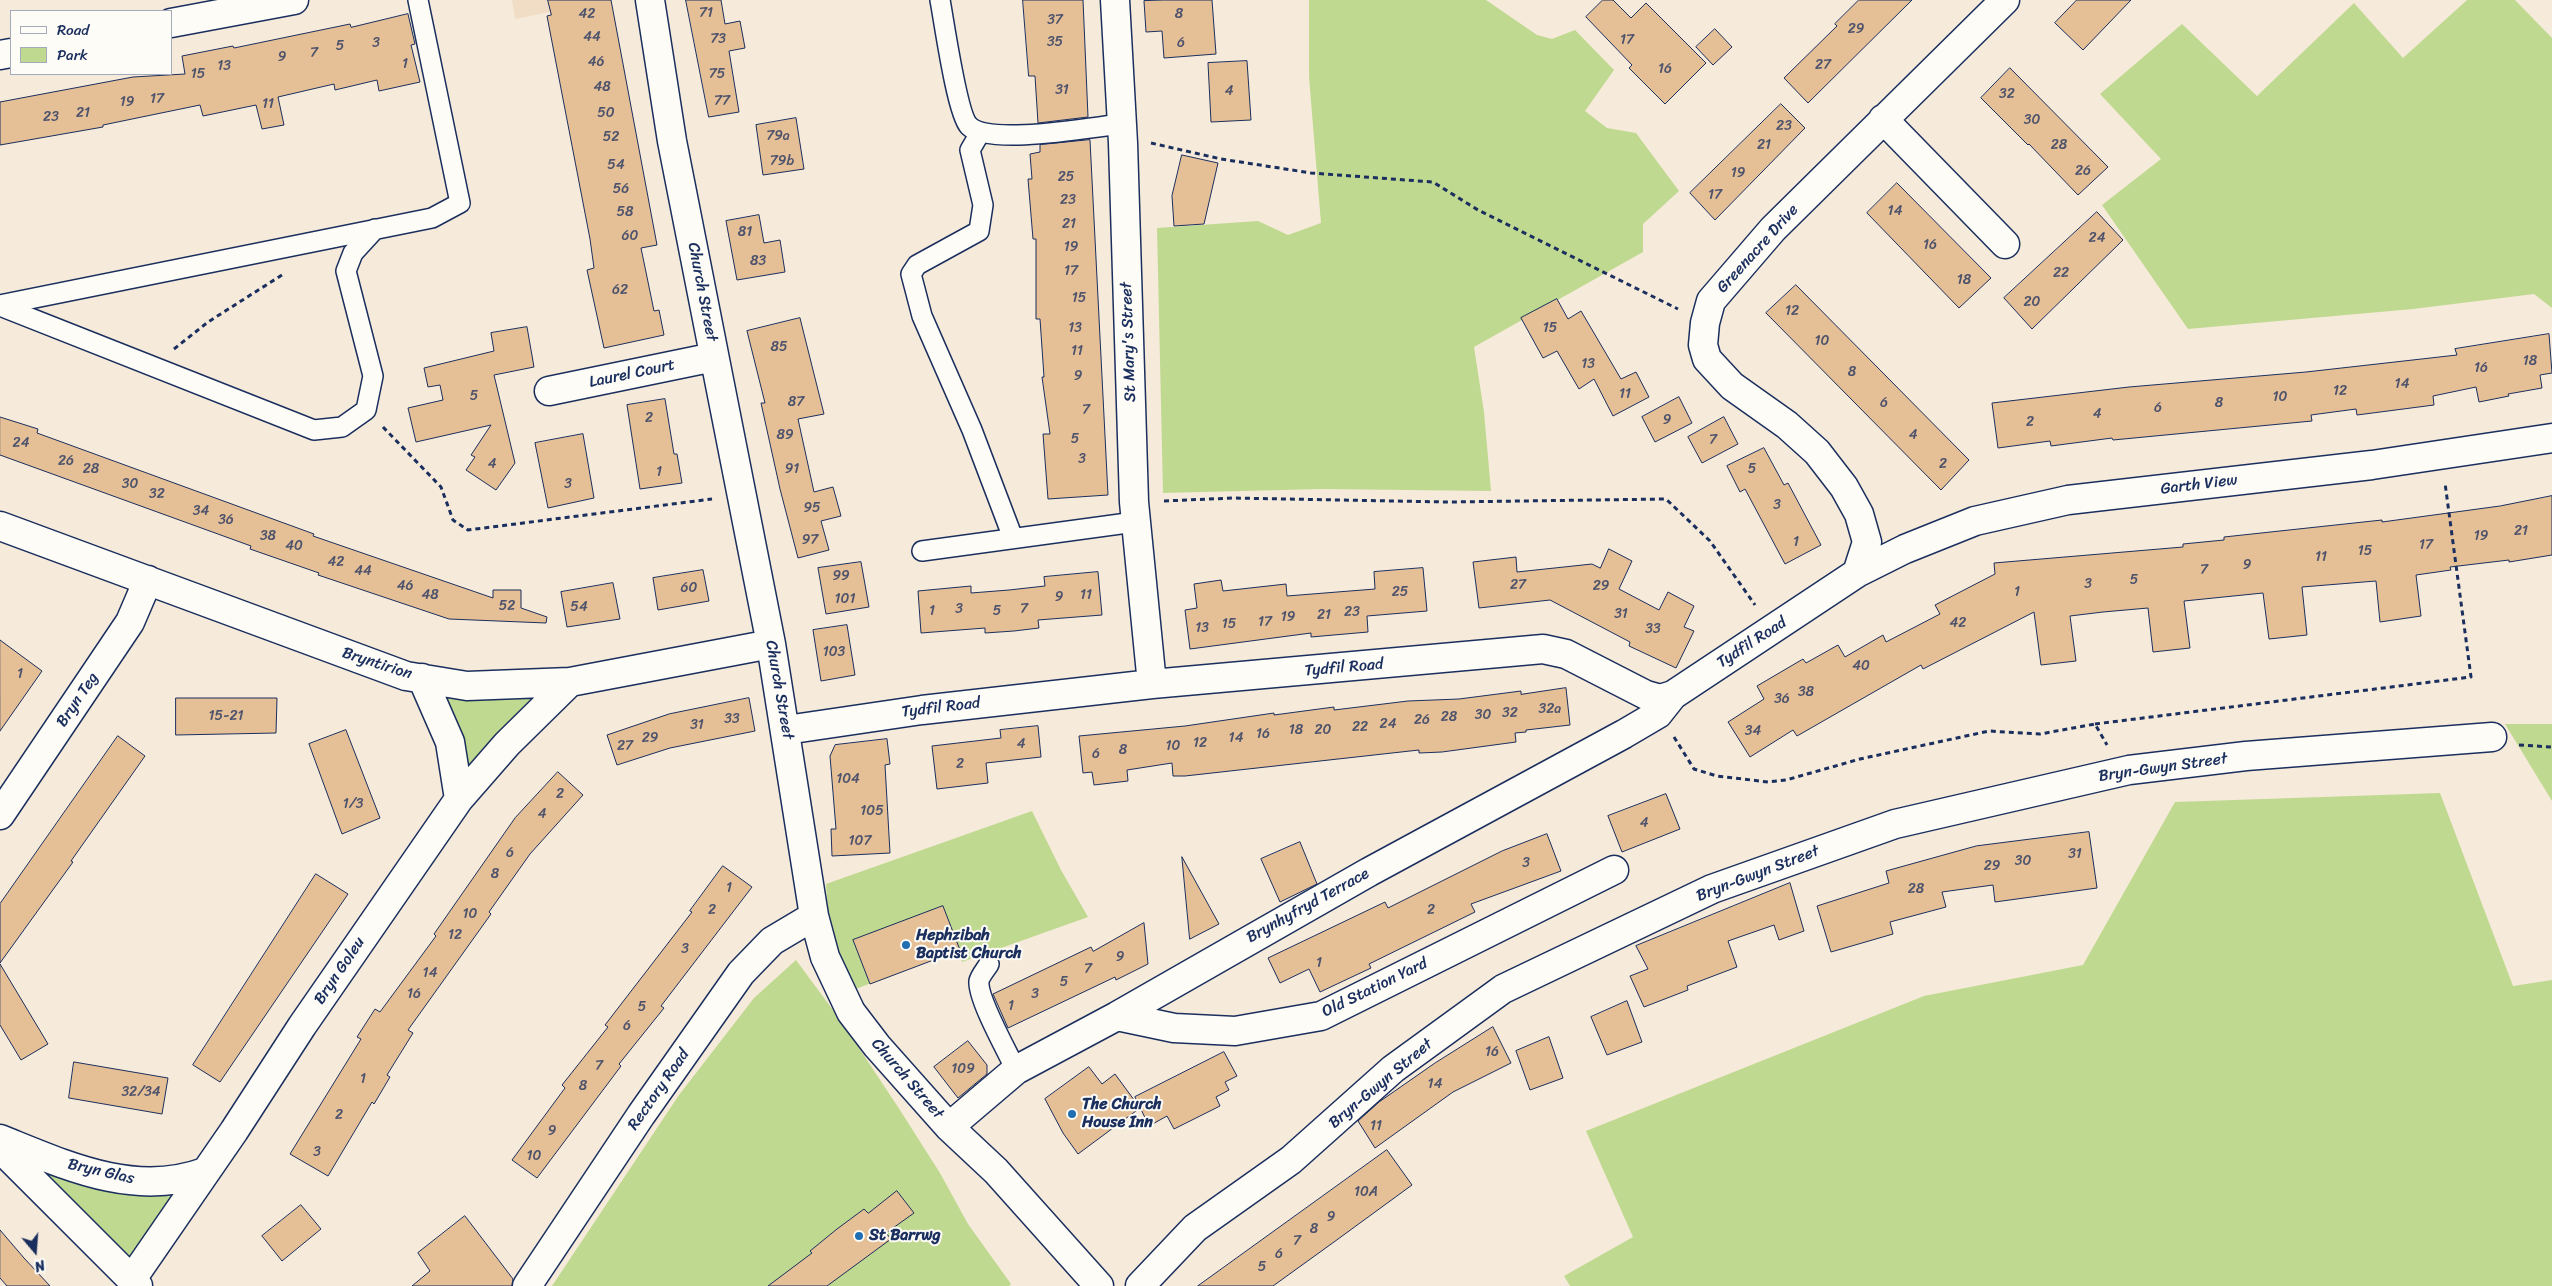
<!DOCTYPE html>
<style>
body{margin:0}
#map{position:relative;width:2552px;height:1286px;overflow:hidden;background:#f6eada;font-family:Sriracha,sans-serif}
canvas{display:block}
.legend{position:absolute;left:10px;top:10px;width:162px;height:65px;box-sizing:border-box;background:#fdfcf7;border:1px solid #a3aaba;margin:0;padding:6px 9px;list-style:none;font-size:15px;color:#1b2f5e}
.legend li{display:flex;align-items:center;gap:10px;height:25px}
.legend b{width:25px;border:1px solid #a3aaba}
.north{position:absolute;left:10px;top:1226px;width:50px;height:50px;-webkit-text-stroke:4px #fdfcf7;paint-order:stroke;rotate:162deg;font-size:14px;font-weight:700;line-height:20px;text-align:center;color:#1b2f5e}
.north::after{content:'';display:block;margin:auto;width:18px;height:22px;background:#1b2f5e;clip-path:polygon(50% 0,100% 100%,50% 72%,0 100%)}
</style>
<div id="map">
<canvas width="2552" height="1286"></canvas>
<ul class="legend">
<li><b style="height:6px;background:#fdfcf7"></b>Road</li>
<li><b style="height:14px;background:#c0d990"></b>Park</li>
</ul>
<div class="north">N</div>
</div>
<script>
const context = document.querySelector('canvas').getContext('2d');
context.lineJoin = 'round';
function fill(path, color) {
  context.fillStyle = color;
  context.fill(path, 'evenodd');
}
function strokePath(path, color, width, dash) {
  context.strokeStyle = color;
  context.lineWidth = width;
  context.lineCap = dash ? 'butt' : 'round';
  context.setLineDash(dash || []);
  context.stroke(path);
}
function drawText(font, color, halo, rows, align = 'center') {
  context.font = font + ' Sriracha,sans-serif';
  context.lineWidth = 4;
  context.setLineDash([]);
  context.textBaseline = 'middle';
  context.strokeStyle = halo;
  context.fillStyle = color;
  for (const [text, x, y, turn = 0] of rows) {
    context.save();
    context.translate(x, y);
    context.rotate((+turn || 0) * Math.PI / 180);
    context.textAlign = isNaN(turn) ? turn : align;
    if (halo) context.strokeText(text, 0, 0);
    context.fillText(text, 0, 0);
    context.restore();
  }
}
fill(new Path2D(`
 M512,0H607L515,19Z`), '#f1ddc6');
fill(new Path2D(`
 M1309,0H1486L1537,35L1552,39L1575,30L1614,70L1585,111L1607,128L1636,133L1679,191L1643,224V252L1474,347L1484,412L1491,491L1322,489L1163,493L1157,228L1258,221L1288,235L1321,223L1309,77Z
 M2467,0H2515L2552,38V308L2534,294L2413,309L2188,329L2102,205L2161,159L2100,94L2182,24L2257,96L2354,3L2403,58Z
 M422,678L570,682L459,799Z
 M2505,724H2552V801Z
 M2440,793L2513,986L2552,980V1286H1570L1564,1276L1633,1237L1586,1131L1924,996L2083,965L2175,802Z
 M1032,811L1061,870L1088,917L962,962L959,950L853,990L829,926L826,884Z
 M796,960L841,1021L898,1107L940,1173L968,1224L1011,1284L1009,1286H552L679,1095L754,998Z
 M0,1148L190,1178L132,1279Z`), '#c0d990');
const building = new Path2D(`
 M548,0H611L657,245L641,248L654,311L659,310L664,335L604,348L587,270L594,268L590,239L547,16L551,15Z
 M686,0H721L725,24L740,21L745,48L729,51L739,112L709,117Z
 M1023,0H1083L1088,117L1038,123L1035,76H1029Z
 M1164,0H1212L1216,54L1164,58L1162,31L1146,32L1144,1Z
 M1603,0H1613L1631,18L1646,3L1706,63L1665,104L1629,68L1632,65L1586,17Z
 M1859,0H1912L1808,103L1784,78L1837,26L1835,24Z
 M2077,0H2131L2083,50L2055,23Z
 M408,14L415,44L411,45L420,82L379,91L377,80L335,90L334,84L278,97L284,125L262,129L256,105L203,116L200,105L103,125V127L0,145V102L133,77L185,74L182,56L233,46L234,48L350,24L351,27Z
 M1715,29L1732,47L1713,65L1696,47Z
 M1247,61L1251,120L1211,122L1208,63Z
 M2010,68L2108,167L2078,195L2029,144L2028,145L1981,98Z
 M1781,104L1805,128L1715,220L1690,193Z
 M796,118L804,169L763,175L756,125Z
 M1090,140L1108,495L1048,499L1043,434H1050L1042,377H1044L1040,319H1036V239H1033L1028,179H1032L1030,154L1040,152V145Z
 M1182,155L1218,163L1204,224L1174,226L1172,196Z
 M1897,183L1991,278L1959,308L1867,213Z
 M2097,212L2123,240L2032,329L2004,298Z
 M759,215L764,243L780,240L785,272L737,280L726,221Z
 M1796,285L1969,460L1941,490L1766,313Z
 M1557,299L1568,319L1581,311L1621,379L1636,372L1649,397L1613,416L1594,379L1579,389L1557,351L1543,358L1521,318Z
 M800,318L824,414L798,419L814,492L833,487L841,516L821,521L829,550L798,558L780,489L761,403H765L747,331Z
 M527,327L534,367L494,375L515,463L496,490L466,470L475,457L471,455L491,425L416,442L408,408L443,400L440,385L428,387L424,368L494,351L491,333Z
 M2549,334L2552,373L2540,375L2542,388L2508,394L2509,396L2479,402L2476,387L2433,396L2434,405L2357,415L2356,409L2311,415L2312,421L2113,440L2112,438L2051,446L2050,441L1998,448L1992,403L2129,387L2306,372L2457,355L2455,349Z
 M1679,397L1692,423L1655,442L1642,417Z
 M665,399L674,454H677L682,483L640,489L627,405Z
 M0,417L38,429L37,433L314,534L313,536L493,598V590H521V608L547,617L546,623L449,619L318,575L319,573L250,549L251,546L0,455Z
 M1724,417L1738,444L1702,463L1688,437Z
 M583,434L594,498L548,508L535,443Z
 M1764,448L1784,485L1788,483L1821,545L1785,564L1745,489L1740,492L1727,466Z
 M2552,496V555L2509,562V560L2450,567L2451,570L2416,575L2421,616L2380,622L2376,581L2302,587L2307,635L2269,639L2263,593L2184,601L2190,648L2153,652L2148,608L2103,612L2070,616L2076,661L2041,665L2034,612L1923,669L1921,665L1797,736L1793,730L1750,757L1728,722L1764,699L1757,686L1803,659L1806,663L1838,645L1845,657L1883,635L1886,642L1940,614L1935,605L1995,574L1994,563L2183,547V544L2224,540V537L2382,520V522L2500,506Z
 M1609,549L1632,561L1619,589L1659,610L1668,592L1694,606L1684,627L1694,631L1676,668L1629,646L1630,642L1550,600L1479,608L1473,562L1516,557L1517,572L1592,564L1600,568Z
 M861,562L869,607L826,614L818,568Z
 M1423,568L1427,611L1367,616L1368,632L1311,637V633L1190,649L1185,610L1197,608L1194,584L1221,580L1223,591L1286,584L1287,596L1375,589L1374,572Z
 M703,570L709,601L658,610L653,578Z
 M1098,572L1102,615L1038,620L1039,628L1014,631L985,633V628L921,633L918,591L971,586V593L1009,590L1045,586L1044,577Z
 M613,583L620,619L567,627L561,592Z
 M847,625L855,675L821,681L813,630Z
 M0,640L42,671L0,731Z
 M1566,688L1570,725L1526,730V732L1515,733L1516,742L1442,752L1419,753V750L1185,776H1173L1172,763L1127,770L1128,781L1094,785L1092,772L1083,773L1079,736L1185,726L1274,713V715L1334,707V710L1408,701L1459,699L1521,691V694Z
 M176,698H277L276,733L176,735Z
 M749,698L755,731L670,748L617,765L607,735L669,714Z
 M1038,726L1041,757L986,763L988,783L937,789L932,746L1001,738L1000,730Z
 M346,730L380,818L342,834L309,744Z
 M118,736L145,756L71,861L73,862L0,963V904Z
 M887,739L890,764L885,765L890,853L832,856L831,829H836L830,756L835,745Z
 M558,772L583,795L530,854L489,912L491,914L408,1030L413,1033L387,1075L390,1077L374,1104L372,1102L328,1176L290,1154L361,1039L357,1037L375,1009L380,1012L436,936L434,934L515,818Z
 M1666,794L1680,829L1622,852L1608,816Z
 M2089,832L2097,888L1995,902L1993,885L1942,892L1946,907L1890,922L1893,934L1831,952L1817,906L1889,883L1886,871L1976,846Z
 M1547,834L1561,871L1471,904L1475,912L1369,964L1371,968L1320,992L1309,969L1280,983L1268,958L1385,902L1388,908L1502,851Z
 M1300,842L1317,884L1280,902L1261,859Z
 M1182,857L1219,924L1190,939Z
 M723,866L752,887L661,1006L664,1008L619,1064L621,1066L537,1178L512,1160L565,1088L562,1085L608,1027L605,1025L692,912L690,911Z
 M316,874L348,894L220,1082L193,1065Z
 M1790,883L1804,931L1779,940L1774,925L1728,941L1737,967L1687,986L1688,990L1644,1007L1630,976L1648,969L1636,946Z
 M943,906L960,950L870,984L853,940Z
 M1144,923L1148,964L1116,980L1115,977L1008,1028L993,994L1091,947L1093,951Z
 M0,964L48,1044L21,1060L0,1025Z
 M1627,1001L1642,1042L1607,1055L1591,1017Z
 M1493,1027L1511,1063L1453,1092L1375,1148L1358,1121L1379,1102L1435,1063Z
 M1549,1037L1563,1078L1530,1090L1516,1051Z
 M968,1041L987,1065V1074L958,1098L934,1067Z
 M1224,1052L1237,1076L1225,1082L1229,1090L1216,1097L1220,1106L1174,1129L1167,1116L1149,1126L1135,1097Z
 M74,1062L168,1078L162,1114L69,1098Z
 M1089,1067L1102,1084L1115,1074L1140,1108L1078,1154L1063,1133L1045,1099Z
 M1387,1150L1412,1185L1334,1242L1273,1286H1198Z
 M897,1191L914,1213L886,1233L891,1239L827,1286H768L812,1253L810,1251L837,1229L864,1209L868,1213Z
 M301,1205L321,1229L282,1261L262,1236Z
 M465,1216L513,1279L512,1286H412L430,1271L418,1253Z
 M0,1230L24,1258L50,1286H7L0,1278Z`);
fill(building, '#e5bf96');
strokePath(building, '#1b2f5e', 1);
const lane = new Path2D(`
 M940,0C944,21 957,114 969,126C990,146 1092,127 1122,124
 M980,133L970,150L983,205L979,231L917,265L911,274L922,316L972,430L1013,538
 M0,305L432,218L460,203L418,0
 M0,306L314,430L342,427L366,410L373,376L346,271L353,253L375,229
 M922,551L1135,522
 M989,964C986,969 980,976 979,981C977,998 1008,1053 1016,1070`);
const street = new Path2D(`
 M650,0L672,141L771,644L814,916L825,957L851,1012L877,1046L949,1127L996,1171L1099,1286
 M1115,0L1123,143L1134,502L1152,684
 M1883,119L2005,244
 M549,391L714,357
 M0,526L406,676L467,686L570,682L771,644
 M1857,573L1867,542L1859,514L1844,487L1817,452L1787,425L1732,386L1707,359L1703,345L1705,323L1711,301L1773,229L2005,0
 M422,678L450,742L459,799
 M786,730L922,710L1152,684L1543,649L1566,654L1646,695L1660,699L1673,695L1857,573L1905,549L1975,521L2068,500L2372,465L2552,438
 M0,815L130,622L148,580
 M1117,1016L1174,1028L1235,1031L1321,1016L1614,870
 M949,1127L1016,1070L1117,1016L1369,872L1624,734L1658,714L1673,695
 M0,1139C65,1165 134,1198 205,1172
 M0,1148L138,1286
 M132,1279L234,1131L302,1026L459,799L507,744L570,682
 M527,1286L641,1115L741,973L772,941L814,916
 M1140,1286L1195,1228L1291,1160L1393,1069L1503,989L1712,889L1895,824L2129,770L2246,756L2492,737`);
const secondary = new Path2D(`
 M171,23L294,0
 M0,55L11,53`);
strokePath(lane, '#1b2f5e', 22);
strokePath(street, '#1b2f5e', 31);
strokePath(secondary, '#1b2f5e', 31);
strokePath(new Path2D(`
 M1151,143L1221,159L1311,173L1433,182L1478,210L1678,309
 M174,349L208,322L282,275
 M383,427L441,487L453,520L468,530L712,499
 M1164,501L1233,498L1448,502L1666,499L1710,541L1755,605
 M2095,724L2471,677L2445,483
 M1674,737L1694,769L1717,776L1768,782L1786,780L1860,759L1989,731L2040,734L2095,724L2107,745
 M2519,745L2552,747`), '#1b2f5e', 3, [5, 4]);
strokePath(lane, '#fdfcf7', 19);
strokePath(street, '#fdfcf7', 28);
strokePath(secondary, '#fdfcf7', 28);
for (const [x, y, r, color] of [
 [906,945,5,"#1f6fb2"],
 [1072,1114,5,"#1f6fb2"],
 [859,1236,5,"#1f6fb2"]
]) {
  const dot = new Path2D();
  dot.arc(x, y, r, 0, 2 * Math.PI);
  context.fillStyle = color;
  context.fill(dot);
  strokePath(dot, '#fdfcf7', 2);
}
drawText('14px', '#4e536c', null, [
 ["71",706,13],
 ["42",587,14],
 ["8",1179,14],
 ["37",1055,20],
 ["29",1856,29],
 ["44",592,37],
 ["73",718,39],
 ["17",1627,40],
 ["35",1055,42],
 ["3",376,43],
 ["6",1181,43],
 ["5",340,46],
 ["7",314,53],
 ["9",282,57],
 ["46",596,62],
 ["1",405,64],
 ["27",1823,65],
 ["13",224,66],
 ["16",1665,69],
 ["15",198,74],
 ["75",717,74],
 ["48",602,87],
 ["31",1062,90],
 ["4",1229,91],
 ["32",2007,94],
 ["17",157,99],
 ["77",722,101],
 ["19",127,102],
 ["11",268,104],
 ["21",83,113],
 ["50",606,113],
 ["23",51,117],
 ["30",2032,120],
 ["23",1784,126],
 ["79a",778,136],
 ["52",611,137],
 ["21",1764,145],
 ["28",2059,145],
 ["79b",782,161],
 ["54",616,165],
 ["26",2083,171],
 ["19",1738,173],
 ["25",1066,177],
 ["56",621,189],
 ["17",1715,195],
 ["23",1068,200],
 ["14",1895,211],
 ["58",625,212],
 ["21",1069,224],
 ["81",745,232],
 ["60",630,236],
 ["24",2097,238],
 ["16",1930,245],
 ["19",1071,247],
 ["83",758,261],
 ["17",1071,271],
 ["22",2061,273],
 ["18",1964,280],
 ["62",620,290],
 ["15",1079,298],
 ["20",2032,302],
 ["12",1792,311],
 ["13",1075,328],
 ["15",1550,328],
 ["10",1822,341],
 ["85",779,347],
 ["11",1077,351],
 ["18",2530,361],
 ["13",1588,364],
 ["16",2481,368],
 ["8",1852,372],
 ["9",1078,376],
 ["14",2402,384],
 ["12",2340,391],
 ["11",1625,394],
 ["5",474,396],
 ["10",2280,397],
 ["87",796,402],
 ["6",1884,403],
 ["8",2219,403],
 ["6",2158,408],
 ["7",1086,410],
 ["4",2097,414],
 ["2",649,418],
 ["9",1667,420],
 ["2",2030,422],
 ["89",785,435],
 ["4",1913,435],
 ["5",1075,439],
 ["7",1713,440],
 ["24",21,443],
 ["3",1082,459],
 ["26",66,461],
 ["4",492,464],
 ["2",1943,464],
 ["28",91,469],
 ["91",792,469],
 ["5",1752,469],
 ["1",659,472],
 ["30",130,484],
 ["3",568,484],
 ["32",157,494],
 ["3",1777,505],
 ["95",812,508],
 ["34",201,511],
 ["36",226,520],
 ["21",2521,531],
 ["38",268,536],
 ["19",2481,536],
 ["97",810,540],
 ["1",1796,542],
 ["17",2426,545],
 ["40",294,546],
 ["15",2365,551],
 ["11",2321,557],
 ["42",336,562],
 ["9",2247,565],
 ["7",2204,570],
 ["44",363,571],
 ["99",841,576],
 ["5",2134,580],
 ["3",2088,584],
 ["27",1518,585],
 ["46",405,586],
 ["29",1601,586],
 ["60",689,588],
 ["25",1400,592],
 ["1",2017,592],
 ["48",430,595],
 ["11",1086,595],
 ["9",1059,597],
 ["101",845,599],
 ["52",507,606],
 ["54",579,607],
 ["3",959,609],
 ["7",1024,609],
 ["1",932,611],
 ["5",997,611],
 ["23",1352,612],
 ["31",1621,614],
 ["21",1324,615],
 ["19",1288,617],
 ["17",1265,622],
 ["42",1958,623],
 ["15",1229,624],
 ["13",1202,628],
 ["33",1653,629],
 ["103",834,652],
 ["40",1861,666],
 ["1",20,674],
 ["38",1806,692],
 ["36",1782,699],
 ["32a",1550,709],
 ["32",1510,713],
 ["30",1483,715],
 ["15-21",226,716],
 ["28",1449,717],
 ["33",732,719],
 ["26",1422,720],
 ["24",1388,724],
 ["31",697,725],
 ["22",1360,727],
 ["18",1296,730],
 ["20",1323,730],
 ["34",1753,731],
 ["16",1263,734],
 ["29",650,738],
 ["14",1236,738],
 ["12",1200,743],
 ["4",1021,744],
 ["27",625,746],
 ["10",1173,746],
 ["8",1123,750],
 ["6",1096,754],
 ["2",960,764],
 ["104",848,779],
 ["2",560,794],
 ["1/3",353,804],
 ["105",872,811],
 ["4",542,814],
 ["4",1644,823],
 ["107",860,841],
 ["6",510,853],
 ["31",2075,854],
 ["30",2023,861],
 ["3",1526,863],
 ["29",1992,866],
 ["8",495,874],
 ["1",729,888],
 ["28",1916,889],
 ["2",712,910],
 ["2",1431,910],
 ["10",470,914],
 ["12",455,935],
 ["3",685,949],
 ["9",1120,957],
 ["1",1319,963],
 ["7",1088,969],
 ["14",430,973],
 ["5",1064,982],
 ["16",414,994],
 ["3",1035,994],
 ["1",1011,1006],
 ["5",642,1007],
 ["6",627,1026],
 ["16",1492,1052],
 ["7",599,1066],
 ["109",963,1069],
 ["1",363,1079],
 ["14",1435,1084],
 ["8",583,1086],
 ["32/34",141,1092],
 ["2",339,1115],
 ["11",1376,1126],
 ["9",552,1131],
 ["3",317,1152],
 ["10",534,1156],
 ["10A",1366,1192],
 ["9",1331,1217],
 ["8",1314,1229],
 ["7",1297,1241],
 ["6",1279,1254],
 ["5",1262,1267]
]);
drawText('16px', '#1b2f5e', '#fdfcf7', [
 ["Greenacre Drive",1758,249,-48],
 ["Church Street",702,292,79],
 ["St Mary's Street",1129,342,-92],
 ["Laurel Court",632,374,-12],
 ["Garth View",2199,485,-7],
 ["Tydfil Road",1752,643,-33],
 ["Bryntirion",377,664,18],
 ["Tydfil Road",1344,668,-5],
 ["Church Street",779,690,80],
 ["Bryn Teg",78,700,-56],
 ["Tydfil Road",941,708,-7],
 ["Bryn-Gwyn Street",2163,768,-8],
 ["Bryn-Gwyn Street",1758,874,-21],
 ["Brynhyfryd Terrace",1308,906,-29],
 ["Bryn Goleu",340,971,-56],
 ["Old Station Yard",1375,988,-26],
 ["Church Street",907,1079,49],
 ["Bryn-Gwyn Street",1381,1084,-40],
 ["Rectory Road",659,1090,-55],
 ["Bryn Glas",101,1172,13]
]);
drawText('bold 16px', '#1b2f5e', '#fdfcf7', [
 ["Hephzibah",916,936],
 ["Baptist Church",916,954],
 ["The Church",1082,1105],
 ["House Inn",1082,1123],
 ["St Barrwg",869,1236]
], 'left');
</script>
